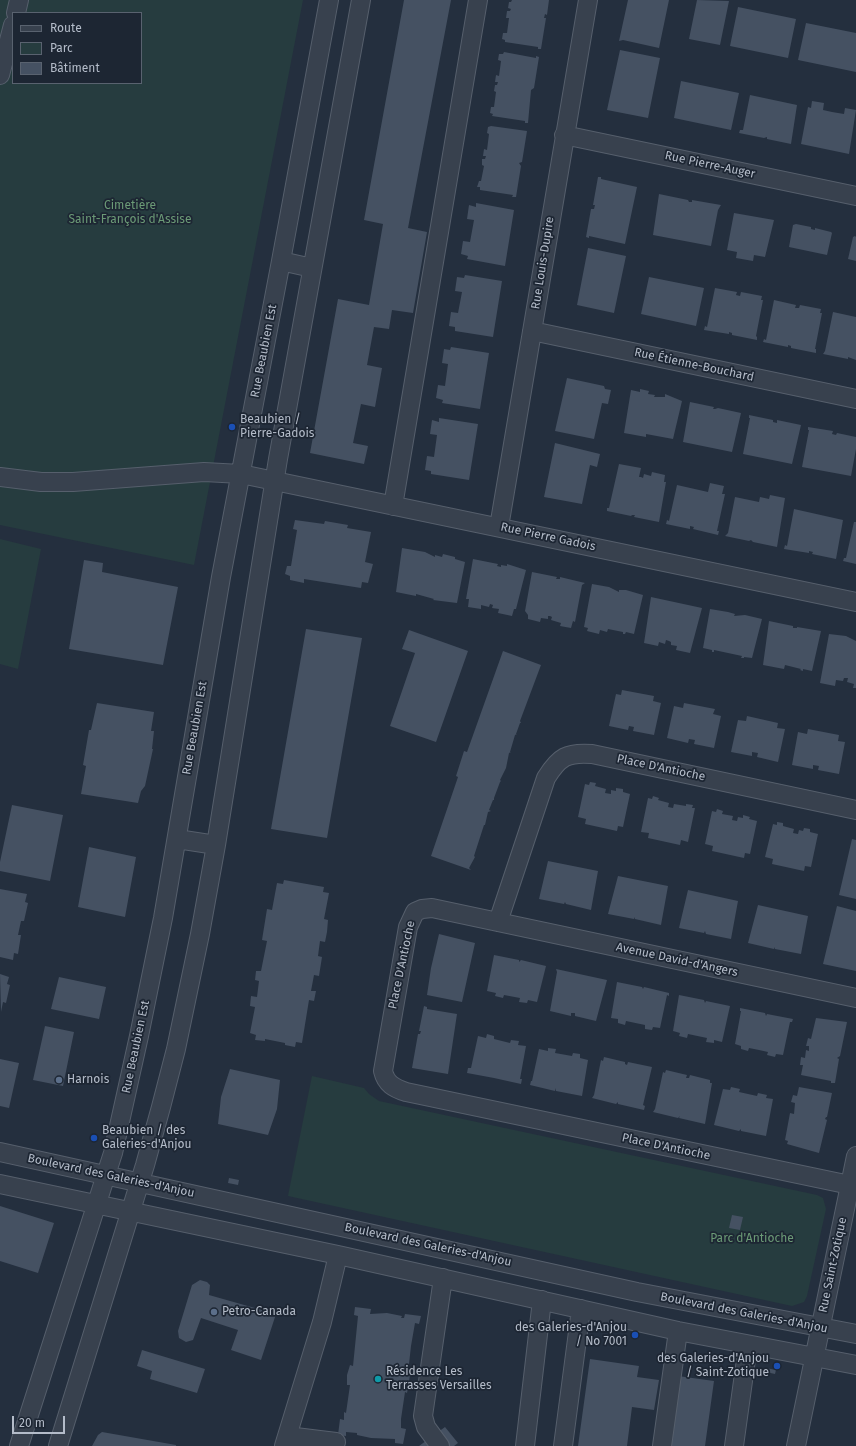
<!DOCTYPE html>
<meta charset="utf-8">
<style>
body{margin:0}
#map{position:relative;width:856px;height:1446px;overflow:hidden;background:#242f3e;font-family:"Fira Sans",sans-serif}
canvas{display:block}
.legend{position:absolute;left:12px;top:12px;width:130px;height:72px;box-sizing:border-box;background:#1d2633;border:1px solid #59626f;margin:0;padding:5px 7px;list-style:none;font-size:12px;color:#b4bcc9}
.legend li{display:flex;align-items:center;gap:8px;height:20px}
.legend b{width:20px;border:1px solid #59626f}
.scale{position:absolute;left:12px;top:1416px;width:53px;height:18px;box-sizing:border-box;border:2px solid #b4bcc9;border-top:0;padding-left:5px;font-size:12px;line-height:14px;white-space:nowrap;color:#b4bcc9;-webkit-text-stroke:3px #1d2633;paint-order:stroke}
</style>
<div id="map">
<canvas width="856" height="1446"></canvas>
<ul class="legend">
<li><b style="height:5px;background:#38414e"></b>Route</li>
<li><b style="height:11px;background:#263c3f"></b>Parc</li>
<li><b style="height:11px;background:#455162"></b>Bâtiment</li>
</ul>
<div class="scale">20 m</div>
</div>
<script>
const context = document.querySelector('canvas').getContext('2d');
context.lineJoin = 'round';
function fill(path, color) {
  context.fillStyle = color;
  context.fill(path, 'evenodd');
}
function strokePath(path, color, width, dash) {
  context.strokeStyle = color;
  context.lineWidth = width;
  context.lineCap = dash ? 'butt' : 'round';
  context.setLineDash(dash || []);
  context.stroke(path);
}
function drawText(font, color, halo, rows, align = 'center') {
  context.font = font + ' "Fira Sans",sans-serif';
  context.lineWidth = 3.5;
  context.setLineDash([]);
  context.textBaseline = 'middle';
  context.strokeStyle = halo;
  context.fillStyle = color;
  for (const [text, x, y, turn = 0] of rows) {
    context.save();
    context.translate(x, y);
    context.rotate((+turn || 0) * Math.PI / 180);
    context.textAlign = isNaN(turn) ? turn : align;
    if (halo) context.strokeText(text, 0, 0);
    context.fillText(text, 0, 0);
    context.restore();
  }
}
fill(new Path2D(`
 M0,0H303L194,565L0,525ZM13,13H141V83H13Z
 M0,539L41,549L18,669L0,664Z
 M312,1076L364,1088L369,1094L379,1101L817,1195L823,1198L826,1209L807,1296L804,1302L792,1306L288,1196Z`), '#263c3f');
fill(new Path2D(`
 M404,0H451L408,228L427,232L413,313L392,310L389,329L374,327L367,365L382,368L375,407L361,404L353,443L368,446L364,464L310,453L338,299L369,305L383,224L364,220Z
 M512,0H549L547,15L545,14L544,18H546L541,49H538V47L505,42V40L502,39L503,33H507L509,18H506L507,11H510L511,9L508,8L509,2H511Z
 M628,0H669L659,48L623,40L619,41Z
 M697,0L729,1L720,45L689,39Z
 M738,7L796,19L788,58L730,46Z
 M806,23L856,33V72L798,60Z
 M620,50L660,58L648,118L607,110Z
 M504,52L536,58V56L539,57L534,88L531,90L528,123H525V121L492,116L493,114L490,113L491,107H494L496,92L494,91L495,85H497L498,82H495L496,75L499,76L501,61L498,60L499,54H503Z
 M681,81L739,93L731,130L674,118Z
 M750,95L797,105L791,144L767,139V137L764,138L739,133L740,130H743Z
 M812,101L824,103L823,110L832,112L844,114L845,108L856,110L849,154L801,144L808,107L811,108Z
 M491,126L527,131L522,162L519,163L521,166L516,197H512L513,195L480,190V187H477L479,181H481L484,166L482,165V159H485L486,156H483L484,149L487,150L489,134L487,133L488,127Z
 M598,177H601V179L637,187L625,244L589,236V238L586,237L591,209H594L595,205H593Z
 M659,194L688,200L689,202H692V200L721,205L718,210L711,246L653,235Z
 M476,203L514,210L505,266L467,259L468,256L461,254L463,241L470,242L474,220L467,219L469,205L476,207Z
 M734,213L774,220L765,257L754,255L753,261L736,258L737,252L727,250Z
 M796,224L811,227V229L815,230V228L831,232L832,233L827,255L789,247L793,225Z
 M855,236L856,237V261L848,259L853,237Z
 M588,248L626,256L614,313L577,305Z
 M465,275L502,281L493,337L455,331V327L449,326L451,312L458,313L462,292L455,291L457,277L464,278Z
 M649,277L704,288L696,326L641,314Z
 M715,288L737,292L736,295L740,296L741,292L762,296L761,300H763L756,336L757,337V340L732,335V333L729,332V334L704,330L705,326L707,327Z
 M774,300L796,305L795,308H799L800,305L821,309L820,313H822L815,349H816V353L791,348V346L788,345V347L763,342L764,339L766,340Z
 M833,312L856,317V360L848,357V359L823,354L825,351Z
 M451,347L489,353L480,409L442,403L443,400L436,398L438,385L445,386L448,364L442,363L444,349L450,350Z
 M567,378L604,386L605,389L611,390L608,404L602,403L594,439L555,431Z
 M640,389L649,391L648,394L655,395L654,397H665V394L682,401L673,439L646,434V437L624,433L631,390L640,392Z
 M690,402L714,407L713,409H715L718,408L741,413L732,452L683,442Z
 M749,415L773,420V422L777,423V420L801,425L792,464L743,454L750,418H749Z
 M439,418L478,424L469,480L431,474V471L425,470L427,456L434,457L437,435L430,434L432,420L439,422Z
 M808,427L833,431L832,434L836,435L837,433L856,437V449L851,476L802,467L809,430H808Z
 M555,443L600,454L597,467L590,465L582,504L544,497Z
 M619,464L641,468L639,477H641L643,478L644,474L651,476L652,472L665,475L664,482H666L659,522L634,517L635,515H632L631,516L607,511V508H609Z
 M710,483L724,486L722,494H725L717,531H719L718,535L693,529L694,527L690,526V529L666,524L667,520L669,521L677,485L708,492Z
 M770,495L785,498L777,547L753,542L751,540L749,541L725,536L728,533L735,497L759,502L760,497L769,499Z
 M794,509L843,520L836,559L812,554L813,552L809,551V553L784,549L785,545L787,546Z
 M295,520L324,524L325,521L348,525L347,528L371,532L365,562L373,564L368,583L362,582L361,588L304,579V583L290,580V576L285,574L287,566H291L297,530L293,529Z
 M854,522H856V564L843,561L844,558H846Z
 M402,548L425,552L435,557V555L442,557L443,554L455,557V559L465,562L457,603L433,600L434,599L416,594V596L396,592Z
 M473,559L498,564L497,566L501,567V565L507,566V564L526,570L516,609H514L512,616L498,613L499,609L492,608L493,605L490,604L489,607L481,605V609L468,607L469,599H466Z
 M84,560L103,563L102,572L178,587L163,665L69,649Z
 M532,572L557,577L556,579H560V577L585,583L582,585L575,622L573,621L571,628L560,626L561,623L551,620L552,617L550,616H548V619L541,618L540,622L528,619V615L525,611Z
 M592,584L609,587L619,592V590H626L643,595L634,634L626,632L625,634H623V632L608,629L607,632L600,630L599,634L587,631L588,628L584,627Z
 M651,597L702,608L690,653L676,650L677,646L671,645V642L669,641L666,640L665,644L659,642L658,646L644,643Z
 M710,609L728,612L735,614L734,616L745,615L762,619L752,658L744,657V658H741L742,656L714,650V652H712V650L703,648Z
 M769,621L793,626V628H797V627L821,631L812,671L803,669V671L800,670L801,669L785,665L784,669L763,665Z
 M306,629L362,638L327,838L271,829Z
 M409,630L468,651L436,742L390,726L415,653L402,649Z
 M829,634L846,636L856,641V688H853L854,684L847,682L848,678H844L843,681L836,680L835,686L820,683Z
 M503,651L541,665L520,721L521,723H520L516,734H517L515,735L510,752H511L509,753L506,768L500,780L501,781L500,782L494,798V800H493L489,810L491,811L488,812L485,825H484L474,856L475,857L469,868L471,870L431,856L458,777L456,776L464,751L467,752Z
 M622,690L654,696L653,701L661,703L654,735L633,731L634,727L629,726L628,730L609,726L616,694L621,695Z
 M97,703L154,712L151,731H154L152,749H153L145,786L141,791L138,803L81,794L86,766L83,765L89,730H91Z
 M684,703L715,709L713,714L721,716L714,748L694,744L695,740L689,739L688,743L667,738L674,706L683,708Z
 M747,716L778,723L777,728L785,729L778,762L757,757L758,753L752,752V756L731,752L738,720L746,721Z
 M808,729L839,735L838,741L845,742L839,774L818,770L819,766L813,765V769L792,765L798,732L807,734Z
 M590,782L596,783L595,786L606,789L605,793L611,794V790L616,791V788L623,789V792L630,794L623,827L618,826L617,831L585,824L586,819L578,817L585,784L589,785Z
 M653,796L659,798L658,800L669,803L668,807L673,808L674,804L686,806V804L693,805L692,808H695L688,842L681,840L680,845L648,838L649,833L641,832L648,798L652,799Z
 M12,805L63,815L50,881L0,871V862Z
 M717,809L723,811L722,814L733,816L732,820L737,821L738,817L743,818V815L750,817L749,819L757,821L750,854L745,853L744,858L712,851L713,846L705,844L712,811L716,812Z
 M777,822L783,823V826L794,829L793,833L798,834L799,830L803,831L804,828L810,829V832L818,834L811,867L805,866L804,871L772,864L773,859L765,857L773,824L777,825Z
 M852,839L856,840V899L839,895Z
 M89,847L136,857L125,917L78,907Z
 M548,861L598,871L591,910L566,904L565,902L564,904L539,899Z
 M618,876L668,886L661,925L635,919L634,917V919L608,914Z
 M284,880L324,887L323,892L329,893L324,919L328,920L327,932L325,942L320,941L318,956L322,957L319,976L314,975L311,991H316L314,1001L309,1000L302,1043L296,1042L295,1047L285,1045V1040V1043L265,1039V1041L255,1040L256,1035L250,1033L255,1007L250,1006L251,996L257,997L259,981L255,980L256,971H261L267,941L262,940L267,909L272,910L277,883L283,884Z
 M0,889L27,894L25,902L28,903L24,921H21L18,935H21L18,954L14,953L13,960L0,957Z
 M688,890L738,901L731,939L706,934L705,931L704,933L679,928Z
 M758,905L808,916L801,954L775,949L774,947V949L748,943Z
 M837,906L856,911V971L823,964Z
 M439,934L475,943L462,1002L427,995L431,968Z
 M494,955L519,960V962L521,960L546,966L537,1002L528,1000L527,1003L519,1002L520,998L504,995L503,998L495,996L496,993L487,991Z
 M556,969L607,980L596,1021L575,1016V1013H571V1016L550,1011L557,972Z
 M0,974L9,977L7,984L10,985L6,1003L3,1002L1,1012Z
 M59,977L106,987L99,1019L51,1009Z
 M617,982L642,987L643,989L644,987L669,993V996L667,995L660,1028L653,1027L652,1030L645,1029V1025L626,1021L625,1025L618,1023V1019L611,1018Z
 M679,995L704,1000L705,1003L706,1001L730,1006L722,1042L714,1040V1043L706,1042L707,1038L688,1034L687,1038L679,1036L680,1033L673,1031Z
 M424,1006L427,1007V1009L457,1014L448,1074L412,1068L418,1034H420L421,1031H419Z
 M740,1008L765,1013L766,1016L767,1014L793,1019L792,1022H790L783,1055L776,1054L775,1057L767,1055L768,1052L759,1050L749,1048L748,1051L741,1049V1046L735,1044L741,1011H740Z
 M816,1018L847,1022L840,1056L837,1058L839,1059L835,1083H831V1081L801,1075L803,1065H800L801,1057L805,1058L806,1050L809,1051V1046H806L808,1038L811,1039Z
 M45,1026L74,1032L63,1086L33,1080Z
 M487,1034L494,1036V1039L510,1043L511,1040L519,1041L518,1045L526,1046L520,1079H522L521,1084L494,1078V1074V1078L467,1073L468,1068H471L478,1036L486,1038Z
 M548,1048L556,1049L555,1053L572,1056L573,1053L580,1054V1058L588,1060L582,1096L556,1091V1088L555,1091L530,1085L531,1081H532L539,1049L548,1051Z
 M604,1057L625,1062V1064L627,1065L628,1062L652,1067L643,1105L645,1106L644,1110L618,1104V1102L616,1104L592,1098L594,1095L601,1060L603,1061Z
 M0,1059L19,1063L9,1108L0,1106Z
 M230,1069L280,1080L277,1109L268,1135L218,1124L221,1097Z
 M666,1070L687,1075L686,1078H689L690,1075L710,1080V1083H712L705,1124L679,1118L680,1116L678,1118L653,1112L655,1109L663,1072L665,1073Z
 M731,1087L740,1089L739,1092L757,1096L758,1093L767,1095L766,1098L773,1099L766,1136L741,1131V1129L739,1131L714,1125L723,1089L730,1090Z
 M799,1087L832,1093L827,1117H826L825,1119L827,1120L819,1153L787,1144L788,1141L785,1140L790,1113L794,1114L795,1103L791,1102L793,1095L797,1096Z
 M229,1178L239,1180L238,1185L228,1183Z
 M0,1206L54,1223L38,1273L0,1261Z
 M732,1215L743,1217L740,1230L729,1228Z
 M200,1280L207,1282L210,1285L209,1295L276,1314L261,1360L231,1350L238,1330L201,1318L193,1340L186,1342L179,1338L178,1331L192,1285Z
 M355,1307L371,1309L370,1314L387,1313L402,1316L401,1318H404L405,1314L421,1316L419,1324L415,1323L411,1346L408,1373H410L409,1383L407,1393L405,1392L401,1419V1428L406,1429L403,1444L395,1443V1439L371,1438L357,1435V1433L346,1432V1436L338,1435L340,1419L344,1420V1412L346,1413L350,1385H347V1375L350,1365L353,1366L358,1316L354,1315Z
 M142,1350L205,1369L197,1393L150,1379L152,1371L137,1366Z
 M590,1359L639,1366L637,1377L659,1380L654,1410L632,1407L627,1446H578Z
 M766,1368L776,1370L775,1374L766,1372Z
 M678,1376L714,1381L705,1446H668Z
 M445,1427L458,1443L454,1446H419Z
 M102,1432L176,1445V1446H92L98,1435Z`), '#455162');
const minor = new Path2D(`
 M16,13L19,0
 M0,75L13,25
 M564,135L856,196
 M281,261L312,268
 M532,331L856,399
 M0,477L41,482H73L204,472L241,474L856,602
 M393,506L478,0
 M499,527L588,0
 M177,839L216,845
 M498,922L546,778C559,757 567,752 592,754L856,810
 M0,1152L637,1292L856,1334
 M0,1184L338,1255L678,1331L856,1365
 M850,1185L406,1092C394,1088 386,1084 383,1071L408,927L415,912L422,909L432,908L856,998
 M287,1436L336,1442
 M19,1446L113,1153L139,1036L163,918L221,577L281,261L329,0
 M58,1446L145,1165L161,1107L176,1049L200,934L216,845L278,459L361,0
 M284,1446L322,1322L338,1255
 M440,1446L426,1427L423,1416L443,1278
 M525,1446L542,1300
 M563,1446L581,1309
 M662,1446L678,1331
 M734,1446L748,1345
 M796,1446L856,1156`);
strokePath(minor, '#565f6c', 20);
strokePath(minor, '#38414e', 18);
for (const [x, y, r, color] of [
 [232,427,4,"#1a4fb4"],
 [59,1080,4,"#5c6f8a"],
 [94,1138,4,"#1a4fb4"],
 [214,1312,4,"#5c6f8a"],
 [635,1335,4,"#1a4fb4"],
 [777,1366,4,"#1a4fb4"],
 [378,1379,4,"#0f9aa8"]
]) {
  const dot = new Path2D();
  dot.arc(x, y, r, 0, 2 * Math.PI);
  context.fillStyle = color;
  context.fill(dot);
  strokePath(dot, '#1d2633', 1.5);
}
drawText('12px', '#b4bcc9', '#1d2633', [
 ["Rue Pierre-Auger",710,165,12],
 ["Rue Louis-Dupire",543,263,-81],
 ["Rue Beaubien Est",264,351,-79],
 ["Rue Étienne-Bouchard",694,365,12],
 ["Rue Pierre Gadois",548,537,12],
 ["Rue Beaubien Est",195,728,-80],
 ["Place D'Antioche",661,768,12],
 ["Avenue David-d'Angers",677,960,12],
 ["Place D'Antioche",402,965,-78],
 ["Rue Beaubien Est",136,1047,-78],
 ["Place D'Antioche",666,1147,12],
 ["Boulevard des Galeries-d'Anjou",111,1176,12],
 ["Boulevard des Galeries-d'Anjou",428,1245,12],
 ["Rue Saint-Zotique",833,1265,-78],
 ["Boulevard des Galeries-d'Anjou",744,1313,11]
]);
drawText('12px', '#6b9a76', '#1d2633', [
 ["Cimetière",130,206],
 ["Saint-François d'Assise",130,220],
 ["Parc d'Antioche",752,1239]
]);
drawText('12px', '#b4bcc9', '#1d2633', [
 ["Beaubien /",240,420],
 ["Pierre-Gadois",240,434],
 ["Harnois",67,1080],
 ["Beaubien / des",102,1131],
 ["Galeries-d'Anjou",102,1145],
 ["Petro-Canada",222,1312],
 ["des Galeries-d'Anjou",627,1328,"right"],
 ["/ No 7001",627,1342,"right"],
 ["des Galeries-d'Anjou",769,1359,"right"],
 ["/ Saint-Zotique",769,1373,"right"],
 ["Résidence Les",386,1372],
 ["Terrasses Versailles",386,1386]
], 'left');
</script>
